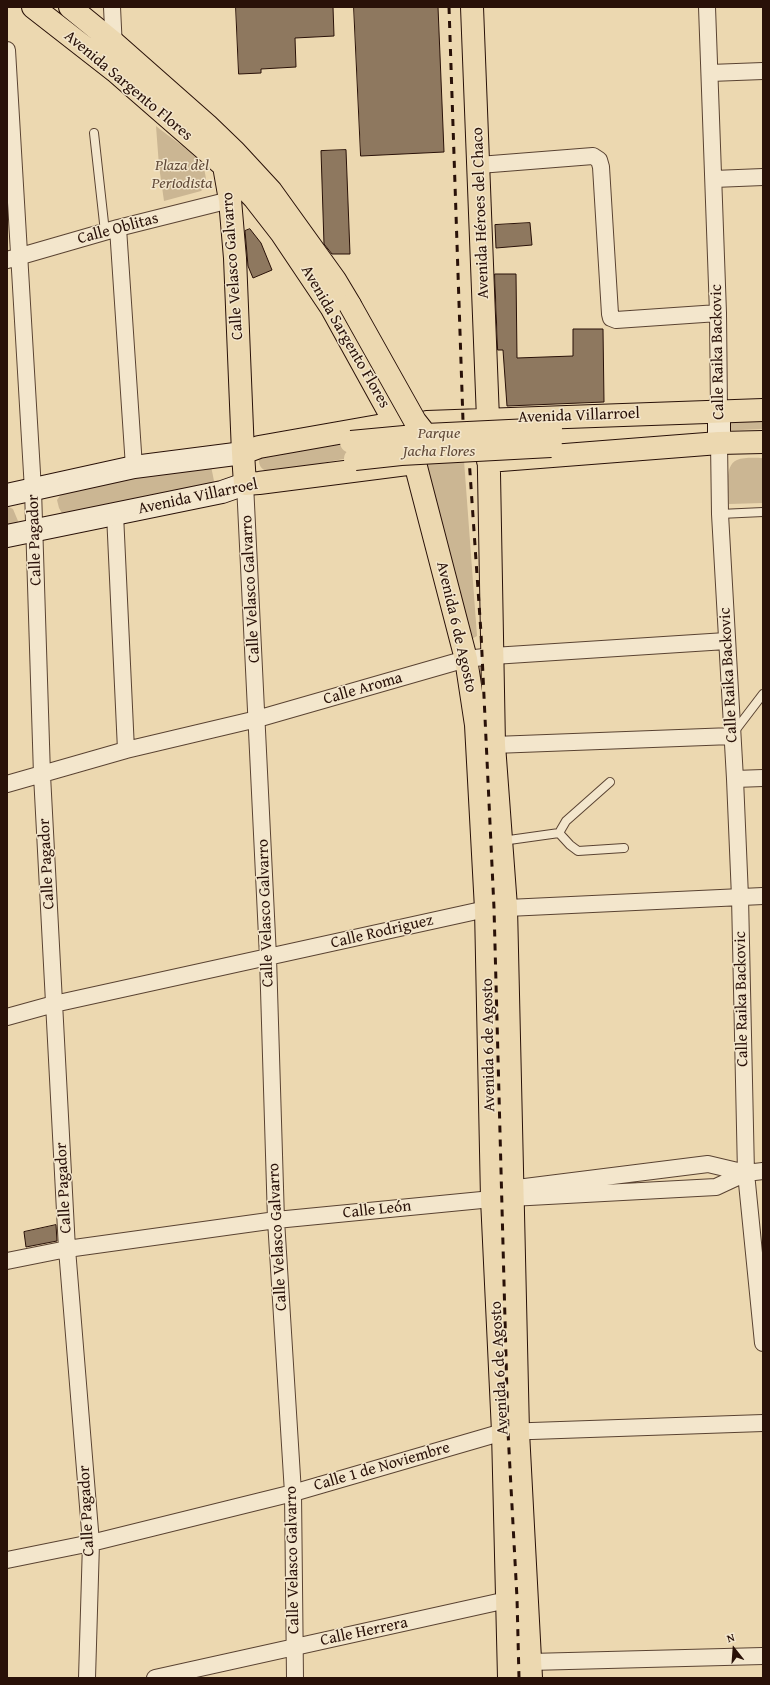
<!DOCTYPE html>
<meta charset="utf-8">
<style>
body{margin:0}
#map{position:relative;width:770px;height:1685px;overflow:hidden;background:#ecd8b0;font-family:"Gentium Book Plus",serif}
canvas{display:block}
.frame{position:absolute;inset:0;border:8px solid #291108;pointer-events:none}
.north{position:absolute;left:714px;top:1629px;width:40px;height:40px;-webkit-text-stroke:3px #f3e6cc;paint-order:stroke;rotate:343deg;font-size:11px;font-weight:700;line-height:16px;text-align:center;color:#291108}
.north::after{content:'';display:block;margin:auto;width:14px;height:18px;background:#291108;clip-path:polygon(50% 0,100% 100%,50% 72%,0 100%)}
</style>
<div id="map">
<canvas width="770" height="1685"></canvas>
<div class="frame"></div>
<div class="north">N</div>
</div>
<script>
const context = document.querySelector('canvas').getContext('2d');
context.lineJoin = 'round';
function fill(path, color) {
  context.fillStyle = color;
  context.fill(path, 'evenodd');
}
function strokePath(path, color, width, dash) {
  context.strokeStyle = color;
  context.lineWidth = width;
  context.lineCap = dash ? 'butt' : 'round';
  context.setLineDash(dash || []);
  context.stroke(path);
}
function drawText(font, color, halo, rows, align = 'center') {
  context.font = font + ' "Gentium Book Plus",serif';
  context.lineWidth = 3;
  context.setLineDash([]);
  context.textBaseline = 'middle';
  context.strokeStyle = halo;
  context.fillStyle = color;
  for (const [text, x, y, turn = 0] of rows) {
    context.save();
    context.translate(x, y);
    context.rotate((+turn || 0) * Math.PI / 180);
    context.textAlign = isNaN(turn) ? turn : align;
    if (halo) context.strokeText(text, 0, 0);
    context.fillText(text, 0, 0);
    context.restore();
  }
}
fill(new Path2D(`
 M156,126C168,136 195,153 202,165C206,172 206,179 206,186L201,191L164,201L159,166Z
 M763,416V429L717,431L716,418Z
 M314,440L392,450L273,472C263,471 258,468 259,457Z
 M463,447L477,636L468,641L422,461Z
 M763,458V503L729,504C729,492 723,466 737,460C744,457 756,458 763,458Z
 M211,466L214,481L209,489L63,515L59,508L57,500L64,490L75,487Z
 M7,506L13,509L18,521L15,527L7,531Z`), '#cbb693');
const building = new Path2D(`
 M236,7H333L334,36L295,38L296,67L261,69V73L239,74Z
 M354,7H438L444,152L361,156Z
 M346,150L350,254H332L324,244L321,151Z
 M530,223L532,245L496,248L495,225Z
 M250,229L261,243L272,270L253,278L248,266L245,231Z
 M495,274H516L517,358L573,356V329H603L604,402L507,406L503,350H498Z
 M56,1225L57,1241L26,1247L24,1232Z`);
fill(building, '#8e785f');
strokePath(building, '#291108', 1);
const lane = new Path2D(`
 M94,133L105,232
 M720,514L763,512
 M734,732L763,694
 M559,833L570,845L578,851L624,848
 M502,841L559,833L566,821L610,782`);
const street = new Path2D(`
 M112,7L114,49
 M707,7L718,313L719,411
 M7,50L33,490L42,775L67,1249L91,1543L87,1678
 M710,73L763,71
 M479,165L593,156L599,160L601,167L610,314L611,318L616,320L718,313
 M714,179L763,177
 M118,228L134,467
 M7,260L118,228L230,200
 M719,443L720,514L735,779L740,897L746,1173L763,1343
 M245,484L268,957L276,1220L293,1493L295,1678
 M115,514L126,750
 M494,745L732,736
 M735,779L763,778
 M7,784L126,750L257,719L466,659L493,656L726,641
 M7,1017L54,1004L486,909L763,896
 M517,1188L708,1164L746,1173L763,1171
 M7,1261L67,1249L276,1220L492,1199L716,1187L746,1173
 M7,1560L91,1543L293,1493L503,1432L763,1423
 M530,1662L763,1656
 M155,1678L516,1598`);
const secondary = new Path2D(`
 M719,443V411
 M7,495L134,467L243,453
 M7,536L222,492L245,484`);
const primary = new Path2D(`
 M33,7L115,71L224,166L254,198L282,234L331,307L395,423L415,463L466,659L476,725L486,909L492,1199L503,1432L509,1678
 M70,7L113,42L207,125L235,152L271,191L335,280L350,305
 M472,7L488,419L494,745L506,907L518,1432L531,1678
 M224,166L230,200L235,258L243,453L245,484
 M405,436L410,429L427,422L763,410
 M243,453L259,447L395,423
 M488,461L719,443L763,442
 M245,484L259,483L415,463`);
strokePath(lane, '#5a4332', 10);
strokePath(street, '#5a4332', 18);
strokePath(secondary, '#291108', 24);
strokePath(primary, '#291108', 24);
strokePath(lane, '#f3e6cc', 8);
strokePath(street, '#f3e6cc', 16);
strokePath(secondary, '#f3e6cc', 22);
strokePath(primary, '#ecd8b0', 22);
strokePath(new Path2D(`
 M449,7L463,421L469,458L481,633L494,908L508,1432L517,1598L519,1678`), '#291108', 3, [7, 7]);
const primaryBridge = new Path2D(`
 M350,305L415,421L426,435
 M351,442L426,435L551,429
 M355,459L401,454L551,446`);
strokePath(primaryBridge, '#291108', 24, []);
strokePath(primaryBridge, '#ecd8b0', 22);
drawText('16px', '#291108', '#f3e6cc', [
 ["Avenida Sargento Flores",128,86,40],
 ["Avenida Héroes del Chaco",481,213,-92],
 ["Calle Oblitas",118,229,-15],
 ["Calle Velasco Galvarro",233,266,-94],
 ["Avenida Sargento Flores",345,337,60],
 ["Calle Raika Backovic",718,352,-91],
 ["Avenida Villarroel",579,416,-2],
 ["Avenida Villarroel",198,497,-12],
 ["Calle Pagador",35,540,-92],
 ["Calle Velasco Galvarro",251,589,-93],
 ["Avenida 6 de Agosto",456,627,77],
 ["Calle Raika Backovic",729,675,-93],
 ["Calle Aroma",363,689,-16],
 ["Calle Pagador",47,864,-93],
 ["Calle Velasco Galvarro",266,913,-92],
 ["Calle Rodriguez",382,932,-13],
 ["Calle Raika Backovic",742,999,-91],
 ["Avenida 6 de Agosto",489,1045,-91],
 ["Calle Pagador",64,1188,-93],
 ["Calle León",377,1210,-6],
 ["Calle Velasco Galvarro",278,1237,-93],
 ["Avenida 6 de Agosto",500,1368,-93],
 ["Calle 1 de Noviembre",382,1467,-16],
 ["Calle Pagador",87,1511,-93],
 ["Calle Velasco Galvarro",293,1560,-91],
 ["Calle Herrera",364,1632,-12]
]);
drawText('italic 16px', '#624b39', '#f3e6cc', [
 ["Plaza del",182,166],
 ["Periodista",182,184],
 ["Parque",439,434],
 ["Jacha Flores",439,452]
]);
</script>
